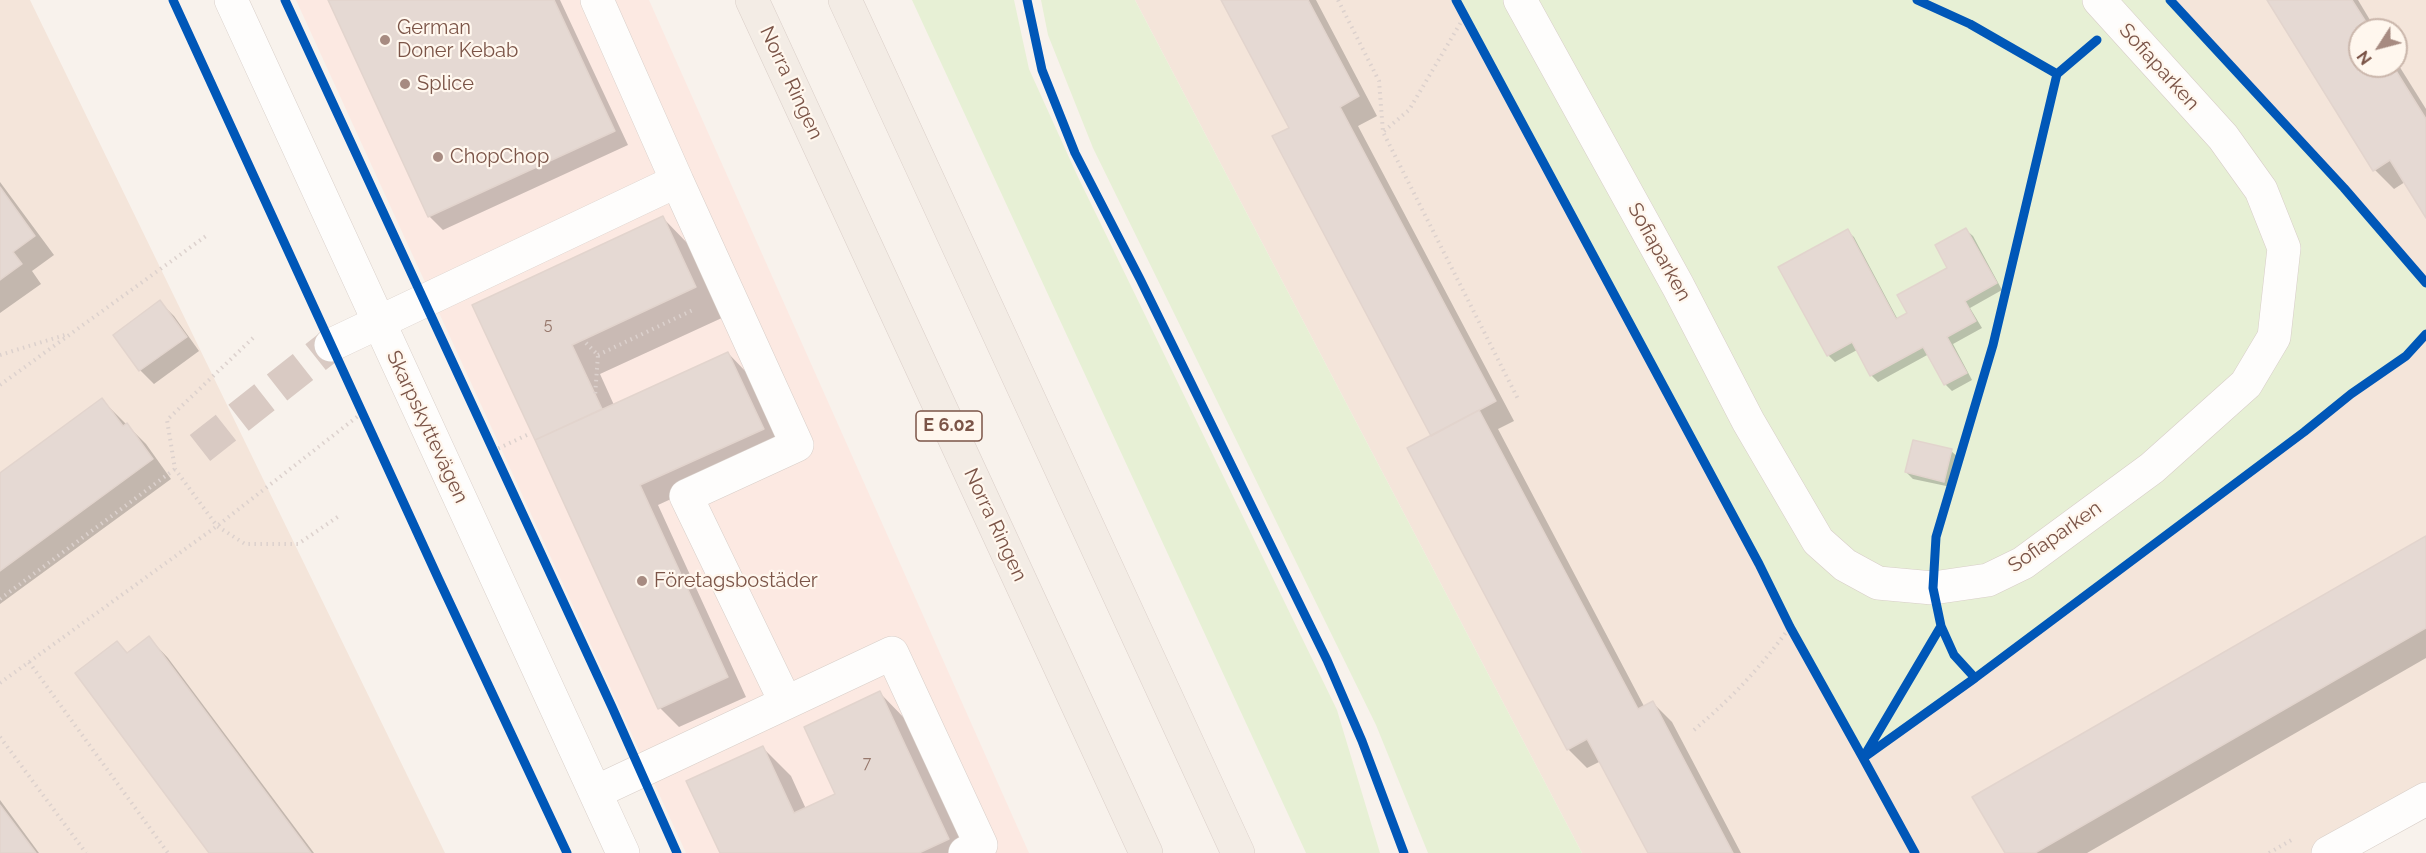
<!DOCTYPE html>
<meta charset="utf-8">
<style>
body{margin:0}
#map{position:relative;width:2426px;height:853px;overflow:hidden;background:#f8f2ec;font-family:Raleway,sans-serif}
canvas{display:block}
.north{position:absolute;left:2348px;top:18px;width:60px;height:60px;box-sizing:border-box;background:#fff7ee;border:2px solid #cab6ab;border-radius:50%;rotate:234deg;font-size:16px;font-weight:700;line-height:24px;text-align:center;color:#7b5447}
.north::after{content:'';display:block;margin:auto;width:21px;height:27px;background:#a78b81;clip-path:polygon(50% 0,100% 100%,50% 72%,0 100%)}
</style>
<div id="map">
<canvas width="2426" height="853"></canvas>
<div class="north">N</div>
</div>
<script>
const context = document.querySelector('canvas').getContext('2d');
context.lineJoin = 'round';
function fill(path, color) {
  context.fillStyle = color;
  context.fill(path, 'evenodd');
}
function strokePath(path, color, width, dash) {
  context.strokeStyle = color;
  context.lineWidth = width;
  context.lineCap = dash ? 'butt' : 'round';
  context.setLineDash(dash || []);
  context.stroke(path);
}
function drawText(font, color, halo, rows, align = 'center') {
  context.font = font + ' Raleway,sans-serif';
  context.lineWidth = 4.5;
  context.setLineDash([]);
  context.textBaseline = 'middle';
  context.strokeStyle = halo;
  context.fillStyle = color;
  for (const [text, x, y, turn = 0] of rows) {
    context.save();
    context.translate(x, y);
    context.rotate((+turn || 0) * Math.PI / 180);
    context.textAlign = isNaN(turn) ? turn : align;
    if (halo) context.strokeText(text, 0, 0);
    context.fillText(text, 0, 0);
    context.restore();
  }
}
fill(new Path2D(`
 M0,0H30L445,853H0Z
 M1135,0H1456L1759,564L1790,627L1864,758L1975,678L2304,432L2351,394L2406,356L2426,334V799L2328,853H1582Z
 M2170,0H2426V283L2344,188ZM2360,30H2396V66H2360Z`), '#f4e5da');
fill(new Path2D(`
 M296,0H649L1029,853H686Z`), '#fce9e2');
fill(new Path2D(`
 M912,0H1014L1029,69L1077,175L1337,710L1380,853H1306Z
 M1041,0H1135L1582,853H1428L1376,725L1093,148L1048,35Z
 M1456,0H2170L2344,188L2426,283V334L2406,356L2351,394L2304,432L2124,567L1863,758L1790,627L1759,564Z`), '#e7f0d5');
fill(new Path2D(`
 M330,0H560L628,145L443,230L429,216Z
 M1223,0H1316L1377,116L1358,126L1514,421L1498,429L1645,708L1653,703L1672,722L1741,853H1650L1601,761L1587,768L1568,749L1433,436L1291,128Z
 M2268,0H2358L2376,30H2360V66H2396V61L2426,109V215L2405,182L2394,189L2375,170Z
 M0,182L54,255L32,271L41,284L0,313Z
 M663,218L691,247L724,317L600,374L614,405L728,353L747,373L782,448L658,505L746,697L679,727L660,708L474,306Z
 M1966,230L1973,236L2002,290L1970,308L1982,328L1953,344L1972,380L1952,391L1946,385L1929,354L1878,382L1871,375L1857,350L1835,362L1828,355L1847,231L1854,237L1898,320L1909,314L1949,268Z
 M160,302L174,316L199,351L154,384L140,370L115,335Z
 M102,400L146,444L171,479L0,604V474Z
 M1951,451L1958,457L1951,487L1913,479L1906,472Z
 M2426,538V658L2087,853H2006Z
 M149,638L168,658L314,853H211L117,643L128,654Z
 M880,693L908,722L969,853H721L762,747L791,776L806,809L837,795Z
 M0,800L39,853H0Z`), '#0003');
const building = new Path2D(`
 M328,0H554L615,131L428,217Z
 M1221,0H1308L1359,96L1340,107L1496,401L1431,436L1272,136L1289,128Z
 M2267,0H2352L2371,30H2360V66H2393L2426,119V218L2390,160L2373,171Z
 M0,187L35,236L13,252L22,264L0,280Z
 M663,216L696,287L572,345L602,409L535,440L472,305Z
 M1966,228L1997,283L1965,301L1976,321L1947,337L1967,373L1944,385L1923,347L1870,376L1852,342L1827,356L1778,267L1848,229L1896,319L1907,313L1897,295L1947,268L1935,245Z
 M160,300L187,337L139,371L113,335Z
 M728,352L764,429L640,485L728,677L658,709L535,440Z
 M102,398L123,426L127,423L153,459L0,571V473Z
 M1479,410L1638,709L1653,701L1733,853H1648L1587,739L1567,750L1407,448Z
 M1913,440L1952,449L1944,482L1905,472Z
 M2426,536V628L2035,853H2005L1972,797Z
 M149,636L311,853H209L75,673L117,641L127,653Z
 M880,691L949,839L919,853H720L686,781L763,746L794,813L835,794L804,727Z
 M0,805L36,853H0Z`);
fill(building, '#e5d9d3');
strokePath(building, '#e2d4cd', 1.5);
strokePath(new Path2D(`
 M200,448L331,345`), '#d9cac3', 33, [33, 16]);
const minor = new Path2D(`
 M231,0L623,853
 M1520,0L1678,286L1748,421L1818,541L1845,565L1878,583L1933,588L1988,580L2023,563L2152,468L2246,384L2274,337L2284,248L2261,190L2223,137L2099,0
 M677,181L797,445L686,496L786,703
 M331,345L677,181L597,0
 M596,792L892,653L981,845L965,853
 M2328,853L2426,799`);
const major = new Path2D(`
 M752,0L1146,853
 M845,0L1238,853`);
strokePath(minor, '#d8cec8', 34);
strokePath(major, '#dacec8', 34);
strokePath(new Path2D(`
 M1338,0L1379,81L1383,132L1519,401
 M1384,131L1409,110L1464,17
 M253,338L167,420L175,469L217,526L245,544H298L339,516
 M586,343L598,355L595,396
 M0,355L68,334
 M598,355L695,309
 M0,385L206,236
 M493,451L531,433
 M0,599L175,469
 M29,662L168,853
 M0,683L217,526L362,413
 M1694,730C1734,696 1759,669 1790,627
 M0,737L86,853
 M2269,853L2293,839`), '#dcd1cd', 4, [1.5, 4.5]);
strokePath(minor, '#fefdfc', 33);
strokePath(major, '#f3ece5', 33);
strokePath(new Path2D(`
 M173,0L439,580L567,853
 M285,0L612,707L677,853
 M1027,0L1042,70L1075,153L1140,279L1327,660L1362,741L1404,853
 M1456,0L1759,564L1790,627L1863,758L1975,678
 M1917,0L1970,24L2057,74
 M2170,0L2344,188L2426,283
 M1941,626L1954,655L1975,678L2304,432L2351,394L2406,356L2426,334
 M1915,853L1863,758L1941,626L1933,588L1936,537L1993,345L2057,74L2097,40`), '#0057b8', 9);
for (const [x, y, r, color] of [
 [385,40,6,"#a78b81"],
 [405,84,6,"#a78b81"],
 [438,157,6,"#a78b81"],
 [642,581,6,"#a78b81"]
]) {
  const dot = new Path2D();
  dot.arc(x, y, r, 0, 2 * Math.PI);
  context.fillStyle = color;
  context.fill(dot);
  strokePath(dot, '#fff7ee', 2);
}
drawText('16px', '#97786c', null, [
 ["5",548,325],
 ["7",867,763]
]);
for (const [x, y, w] of [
 [949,426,66]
]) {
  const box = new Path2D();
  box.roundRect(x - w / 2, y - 15, w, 30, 4.5);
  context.fillStyle = '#fff7ee';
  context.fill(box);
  strokePath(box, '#7b5447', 1.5);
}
drawText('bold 18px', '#7b5447', null, [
 ["E 6.02",949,426]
]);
drawText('20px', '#7b5447', '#fff7ee', [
 ["German",397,28],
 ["Doner Kebab",397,51],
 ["Splice",417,84],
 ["ChopChop",450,157],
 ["Företagsbostäder",654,581]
], 'left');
drawText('20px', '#7b5447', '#fff7ee', [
 ["Sofiaparken",2159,67,48],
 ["Norra Ringen",791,83,65],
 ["Sofiaparken",1659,252,61],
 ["Skarpskyttevägen",427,427,65],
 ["Norra Ringen",995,525,65],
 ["Sofiaparken",2055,537,-35]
]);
</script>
